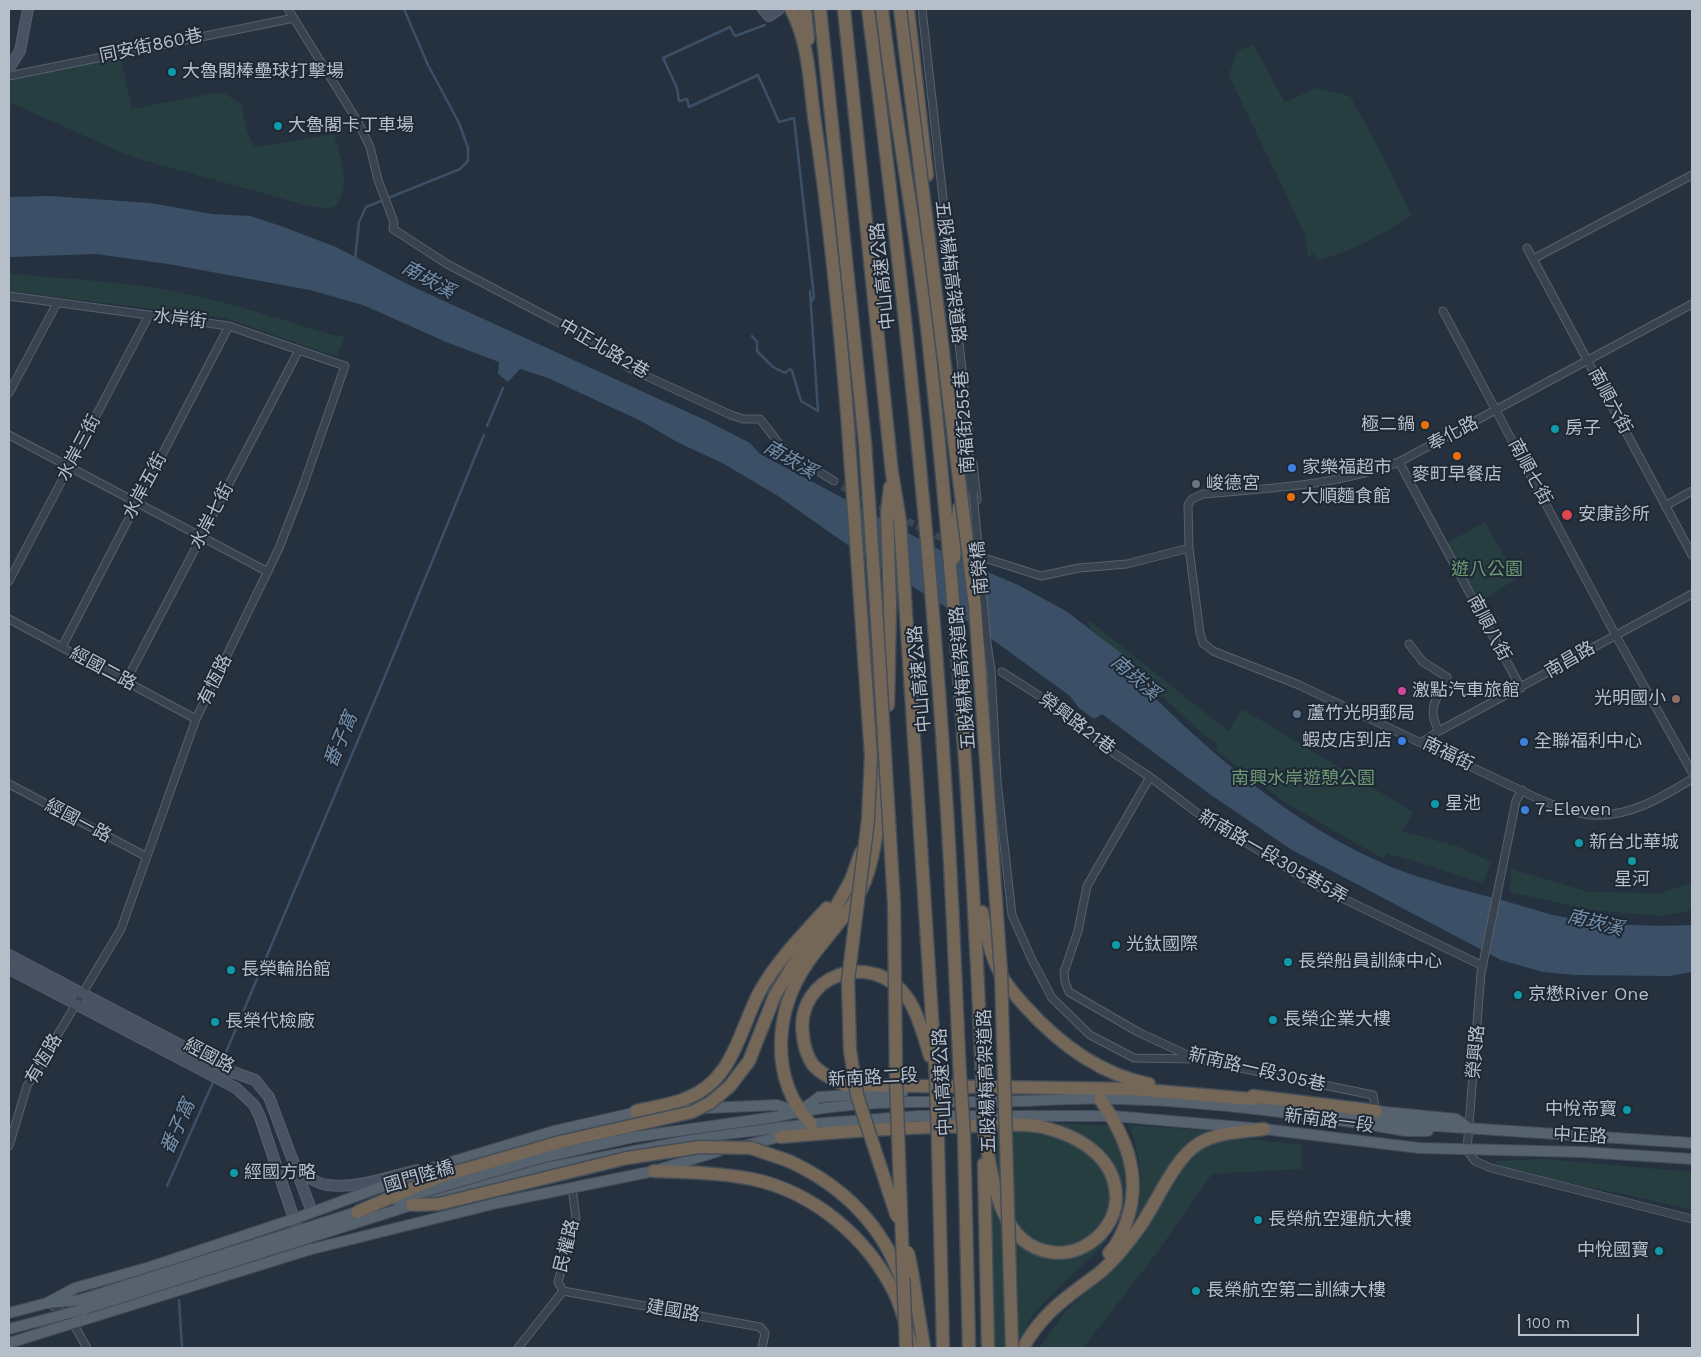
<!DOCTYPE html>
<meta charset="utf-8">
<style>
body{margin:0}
#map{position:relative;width:1701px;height:1357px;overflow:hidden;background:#25313f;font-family:"Work Sans",sans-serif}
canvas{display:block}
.frame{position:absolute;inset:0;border:10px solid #b6bec9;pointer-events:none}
.scale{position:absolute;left:1518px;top:1314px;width:121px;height:22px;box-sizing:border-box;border:2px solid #b6bec9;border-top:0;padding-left:6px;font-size:15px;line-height:18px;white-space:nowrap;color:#b6bec9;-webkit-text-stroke:4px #1e2834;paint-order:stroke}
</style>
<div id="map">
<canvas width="1701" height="1357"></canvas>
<div class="frame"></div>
<div class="scale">100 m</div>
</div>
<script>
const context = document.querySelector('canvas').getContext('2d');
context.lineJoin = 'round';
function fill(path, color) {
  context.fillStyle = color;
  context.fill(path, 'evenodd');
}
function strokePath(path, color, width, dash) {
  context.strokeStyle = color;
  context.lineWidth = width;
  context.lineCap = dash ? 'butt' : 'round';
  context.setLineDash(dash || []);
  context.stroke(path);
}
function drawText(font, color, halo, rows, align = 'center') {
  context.font = font + ' "Work Sans","Noto Sans TC",sans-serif';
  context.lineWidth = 4;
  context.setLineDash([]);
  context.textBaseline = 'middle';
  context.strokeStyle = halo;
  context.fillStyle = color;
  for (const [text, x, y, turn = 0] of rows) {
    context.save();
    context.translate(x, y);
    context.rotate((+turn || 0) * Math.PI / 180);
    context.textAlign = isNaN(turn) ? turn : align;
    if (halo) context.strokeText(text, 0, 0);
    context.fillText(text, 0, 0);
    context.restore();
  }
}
fill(new Path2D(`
 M1253,45L1285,102L1317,88L1350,96L1382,154L1411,215C1382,236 1352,251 1318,260L1315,254L1308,256L1305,234L1229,76L1237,51Z
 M120,55L132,109L215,93H224L241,104L247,132L255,147L334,134C340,159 352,184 336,206L326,209L305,205L132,157L9,102V81Z
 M9,273C58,279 107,280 156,288C218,298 276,318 336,336L346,335L337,355H331L226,318L9,291Z
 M1485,522L1509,565L1514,564L1520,576L1479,603L1447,543Z
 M1090,621L1228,731L1242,709L1413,812L1402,831L1459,847L1491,862L1483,883L1387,853L1384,859L1284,802L1215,750L1218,745L1197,729L1091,629L1088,624Z
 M1511,869L1589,892L1661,893L1692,883V910L1661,916L1591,910L1510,892Z
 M1059,1123L1111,1126C1122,1152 1126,1173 1124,1200L1122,1203C1120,1156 1098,1141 1058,1126Z
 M1129,1125L1216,1131L1157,1189L1138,1217L1136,1216C1145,1181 1141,1158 1129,1125Z
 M992,1128C1022,1130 1066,1133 1090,1154C1135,1193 1095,1264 1039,1242C1028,1238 1017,1228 1011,1218C997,1191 995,1158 992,1128Z
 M1240,1138L1302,1145L1301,1169L1212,1174L1156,1254L1083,1348H1039L1066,1311L1121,1259L1183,1165L1205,1145Z
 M1544,1159L1692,1172V1210C1627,1194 1562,1182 1497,1167L1495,1164L1496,1161Z
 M990,1193L998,1216L1016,1242L1033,1253L1052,1258L1104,1238L1108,1240L1035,1311L1014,1348H994Z`), '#273e40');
fill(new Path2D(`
 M50,196L150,203L212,214L250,216L278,225L336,247L409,285L705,420L750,443L760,454L809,480L953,557L1018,585L1066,611L1126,657L1145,675V688C1216,759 1297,827 1389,866C1427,881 1467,891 1505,901C1520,905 1534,910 1549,914C1596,925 1644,927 1692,925V972L1670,976L1575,975L1543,972L1501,960L1292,850L1211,795L1102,714L1094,719L1079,708L1070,696L960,616L859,553L778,496L724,464L679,443L639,420L548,378L520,369L508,382L498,374L499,362L446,342L363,305L310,290L168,264L96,254L9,257V197Z`), '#3b5067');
strokePath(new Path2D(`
 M765,25L735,36L730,27L663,58L677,88L679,101L687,99L689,107L758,75L779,122L794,118L814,297L811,302
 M355,260L359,222L366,207L460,169L468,161V148L459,123L428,65L404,9
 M752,336L757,342V351L773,367L785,373L790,369L792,371L801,401L818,411L810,291
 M487,426L503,388
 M224,1057L383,681L484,435
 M167,1186L214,1080
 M179,1300L182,1348`), '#3b5067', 2.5);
strokePath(new Path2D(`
 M842,487L889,511
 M898,516L949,542`), '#3b4654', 7, [7, 3.5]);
const street = new Path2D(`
 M288,9L358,122L370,147L378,180L394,222L393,229L447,264L586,337L631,369L731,415L743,419H760L784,450L834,481
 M922,9L969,433V491L975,555L1041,576L1079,568L1127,564L1189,548
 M9,76L294,18
 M1527,248L1692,555
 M1533,259L1692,175
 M9,296L229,326L345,366L302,489L279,548L196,719L121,929L27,1086L9,1146
 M1692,304L1399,462C1336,486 1269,488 1203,494L1192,499L1188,505L1189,548L1200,633L1203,643L1213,651L1299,685L1543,801C1558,806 1575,814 1591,815C1629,818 1662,797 1692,779
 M1443,311L1615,634L1692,772
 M9,393L57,303
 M9,435L268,572
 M1399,462L1521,688
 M973,463L977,500
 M1665,506L1692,491
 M9,581L149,315
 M9,619L196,719
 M987,643L991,670L997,781L1012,915L1032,960L1052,998L1090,1035L1134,1058L1193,1059
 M1409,644L1423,662L1447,677C1437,699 1426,708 1439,731
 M62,647L229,326
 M1002,672L1063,711L1103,746L1150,777L1196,812L1315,885L1483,966
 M126,681L299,350
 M1422,742L1439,731L1692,594
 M1150,777L1087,886L1078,931L1064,972L1065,982L1069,992L1138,1032L1196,1059L1373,1095L1376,1111
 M9,784L147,857
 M1522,790L1516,801L1481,973L1467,1150L1475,1161L1491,1168L1692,1219
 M563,1291L760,1327L765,1333L762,1348
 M563,1291L558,1282L576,1218L572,1188
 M48,1303C73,1318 73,1324 87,1348
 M518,1348L563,1291`);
const secondary = new Path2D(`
 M763,9L769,16L779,9
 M9,68L20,51L28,9
 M9,955L230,1071L255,1080L269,1097L312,1212
 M9,969L236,1088L254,1105L260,1117L294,1219L308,1250
 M294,1166C304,1173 315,1184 328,1185C357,1189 390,1176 417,1170`);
const primary = new Path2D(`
 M1247,1102L1420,1125L1692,1143
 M661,1110L777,1105L799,1112
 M1376,1111L1456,1119L1469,1128
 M799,1112L819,1097L903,1092
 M775,1117C843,1101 913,1101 983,1102C1028,1102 1074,1097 1119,1099C1213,1101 1313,1115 1406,1131H1428
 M743,1146L787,1135
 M422,1202L546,1168L717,1135L811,1124L918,1116H1113L1264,1129L1419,1148L1582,1152L1692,1159
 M47,1303L75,1288L150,1267L294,1219L438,1166L554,1131L642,1111
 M9,1313L47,1303L80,1300
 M9,1329L85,1309
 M9,1343L308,1250L497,1203L654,1171L719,1151`);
const highway = new Path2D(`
 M791,9C810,45 809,83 815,123C830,224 840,325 848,426
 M805,9L808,39
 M844,9L892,473L900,521L936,1079
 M868,9C901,265 929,522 945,780C952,879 955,977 960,1076
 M882,9C895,121 917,232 929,345C955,588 972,831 982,1075
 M908,9L927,175
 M954,558L959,508
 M888,705L890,606L887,513L890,487
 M982,912C986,933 990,953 999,971C1005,984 1015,995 1024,1005C1058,1043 1098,1074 1149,1084
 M930,1056C926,1042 916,1010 908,999C873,947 794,975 803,1036C804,1046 807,1056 813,1065C821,1074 834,1080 845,1085L1133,1089L1250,1099L1260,1097
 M730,1086L749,1061L775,995L793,965L833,912L851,880L861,852
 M1253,1096L1376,1111
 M1100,1099C1126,1137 1143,1177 1126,1223C1122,1234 1117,1245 1109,1253
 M636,1111C653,1107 671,1105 687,1098C734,1080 739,1030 760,991C777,961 803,934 827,908
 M811,1124C769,1079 774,1011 808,962C826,936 853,911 865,881C878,847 879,808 882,772
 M964,1134L969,1348
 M781,1137C844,1131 907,1127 970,1126C993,1126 1020,1122 1042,1127C1079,1136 1117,1157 1116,1200C1115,1220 1101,1238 1083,1247C1074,1252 1061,1254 1050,1252C997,1244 992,1173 984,1131
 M938,1142L943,1348
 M789,1161C843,1186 882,1224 902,1281
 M984,1164L988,1348
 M654,1171C687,1172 720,1173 752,1179C814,1192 868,1238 895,1294C903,1311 907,1330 912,1348
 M912,1272L924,1348
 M1023,1348C1041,1314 1068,1296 1098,1274C1114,1261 1129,1242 1141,1225C1157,1202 1174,1159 1198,1144C1217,1132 1242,1132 1264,1129`);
strokePath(street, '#57616c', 9);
strokePath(secondary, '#57616c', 12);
strokePath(primary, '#434c58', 12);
strokePath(highway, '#444e59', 15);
strokePath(street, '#39434f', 7);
strokePath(secondary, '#475262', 10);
strokePath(primary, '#57626f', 10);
strokePath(highway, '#746757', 12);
const streetBridge = new Path2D(`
 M973,492L987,643`);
const primaryBridge = new Path2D(`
 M396,1200L544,1157L634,1137L775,1117
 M80,1300L363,1210
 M85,1309L412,1205`);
const highwayBridge = new Path2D(`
 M820,9L865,443L877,622L894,903L896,1078L906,1348
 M900,9L975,606L1001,972L1012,1348
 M848,426L871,756L868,820L848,980L850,1050L857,1095L897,1217
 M982,1075L984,1131
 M960,1076L964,1134
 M936,1079L938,1142
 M412,1205L439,1204L627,1158L700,1147L751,1148L789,1161
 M357,1212L441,1176L560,1142L692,1112L710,1103L730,1086
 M908,1252L912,1272`);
strokePath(streetBridge, '#57616c', 9, []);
strokePath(primaryBridge, '#434c58', 12, []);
strokePath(highwayBridge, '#444e59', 15, []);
strokePath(streetBridge, '#39434f', 7);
strokePath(primaryBridge, '#57626f', 10);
strokePath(highwayBridge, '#746757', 12);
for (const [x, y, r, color] of [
 [172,72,5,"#0f9aa8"],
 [278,126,5,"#0f9aa8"],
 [1425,425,5,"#e8710a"],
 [1555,429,5,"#0f9aa8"],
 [1457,456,5,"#e8710a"],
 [1292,468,5,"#3f7fe0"],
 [1196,484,5,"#6b7280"],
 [1291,497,5,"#e8710a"],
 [1567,515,6,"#e0444e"],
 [1402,691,5,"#d1479c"],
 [1676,699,5,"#8d6e63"],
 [1297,714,5,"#5c6f8a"],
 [1402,741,5,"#3f7fe0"],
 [1524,742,5,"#3f7fe0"],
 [1435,804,5,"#0f9aa8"],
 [1525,810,5,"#3f7fe0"],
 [1579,843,5,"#0f9aa8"],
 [1632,861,5,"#0f9aa8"],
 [1116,945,5,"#0f9aa8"],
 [1288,962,5,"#0f9aa8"],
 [231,970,5,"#0f9aa8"],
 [1518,995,5,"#0f9aa8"],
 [1273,1020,5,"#0f9aa8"],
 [215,1022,5,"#0f9aa8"],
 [1627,1110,5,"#0f9aa8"],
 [234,1173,5,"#0f9aa8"],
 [1258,1220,5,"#0f9aa8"],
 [1659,1251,5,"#0f9aa8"],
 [1196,1291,5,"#0f9aa8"]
]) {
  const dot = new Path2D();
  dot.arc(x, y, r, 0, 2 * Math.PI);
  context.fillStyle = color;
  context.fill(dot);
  strokePath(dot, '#1e2834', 2);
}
drawText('18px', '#b6bec9', '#1e2834', [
 ["同安街860巷",151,46,-12],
 ["五股楊梅高架道路",950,272,83],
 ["中山高速公路",883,276,-96],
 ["水岸街",180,319,7],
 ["中正北路2巷",604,349,30],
 ["南順六街",1610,401,62],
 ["南福街255巷",965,422,-94],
 ["奉化路",1453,434,-28],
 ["水岸三街",79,448,-62],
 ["南順七街",1530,472,62],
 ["水岸五街",145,486,-62],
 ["水岸七街",212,516,-62],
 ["南榮橋",980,568,-95],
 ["南順八街",1489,628,62],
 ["南昌路",1570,660,-30],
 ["經國二路",103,669,28],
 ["五股楊梅高架道路",963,678,-95],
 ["中山高速公路",920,679,-95],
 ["有恆路",215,680,-64],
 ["榮興路21巷",1077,724,37],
 ["南福街",1448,754,26],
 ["經國一路",78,821,28],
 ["新南路一段305巷5弄",1273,857,30],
 ["榮興路",1476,1052,-85],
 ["經國路",209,1056,28],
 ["有恆路",44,1059,-60],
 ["新南路一段305巷",1257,1070,13],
 ["新南路二段",873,1078,-3],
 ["五股楊梅高架道路",987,1081,-92],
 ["中山高速公路",943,1082,-93],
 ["新南路一段",1329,1121,7],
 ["中正路",1580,1136,3],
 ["國門陸橋",419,1177,-16],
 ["民權路",567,1246,-76],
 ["建國路",673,1311,10]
]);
drawText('18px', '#b6bec9', '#1e2834', [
 ["大魯閣棒壘球打擊場",182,72],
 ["大魯閣卡丁車場",288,126],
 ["極二鍋",1415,425,"right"],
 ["房子",1565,429],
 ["家樂福超市",1302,468],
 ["麥町早餐店",1457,475,"center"],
 ["峻德宮",1206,484],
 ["大順麵食館",1301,497],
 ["安康診所",1578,515],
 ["激點汽車旅館",1412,691],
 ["光明國小",1666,699,"right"],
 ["蘆竹光明郵局",1307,714],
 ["蝦皮店到店",1392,741,"right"],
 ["全聯福利中心",1534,742],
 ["星池",1445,804],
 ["7-Eleven",1535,810],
 ["新台北華城",1589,843],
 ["星河",1632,880,"center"],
 ["光鈦國際",1126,945],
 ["長榮船員訓練中心",1298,962],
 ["長榮輪胎館",241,970],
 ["京懋River One",1528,995],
 ["長榮企業大樓",1283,1020],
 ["長榮代檢廠",225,1022],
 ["中悅帝寶",1617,1110,"right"],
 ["經國方略",244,1173],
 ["長榮航空運航大樓",1268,1220],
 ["中悅國寶",1649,1251,"right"],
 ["長榮航空第二訓練大樓",1206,1291]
], 'left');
drawText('18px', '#6d9a75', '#1e2834', [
 ["遊八公園",1487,570],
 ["南興水岸遊憩公園",1303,779]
]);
drawText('italic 19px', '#7690ab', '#1e2834', [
 ["南崁溪",428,280,29],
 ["南崁溪",790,460,30],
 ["南崁溪",1135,678,41],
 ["番子窩",341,740,-67],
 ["南崁溪",1595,923,14],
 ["番子窩",178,1127,-66]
]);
</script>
